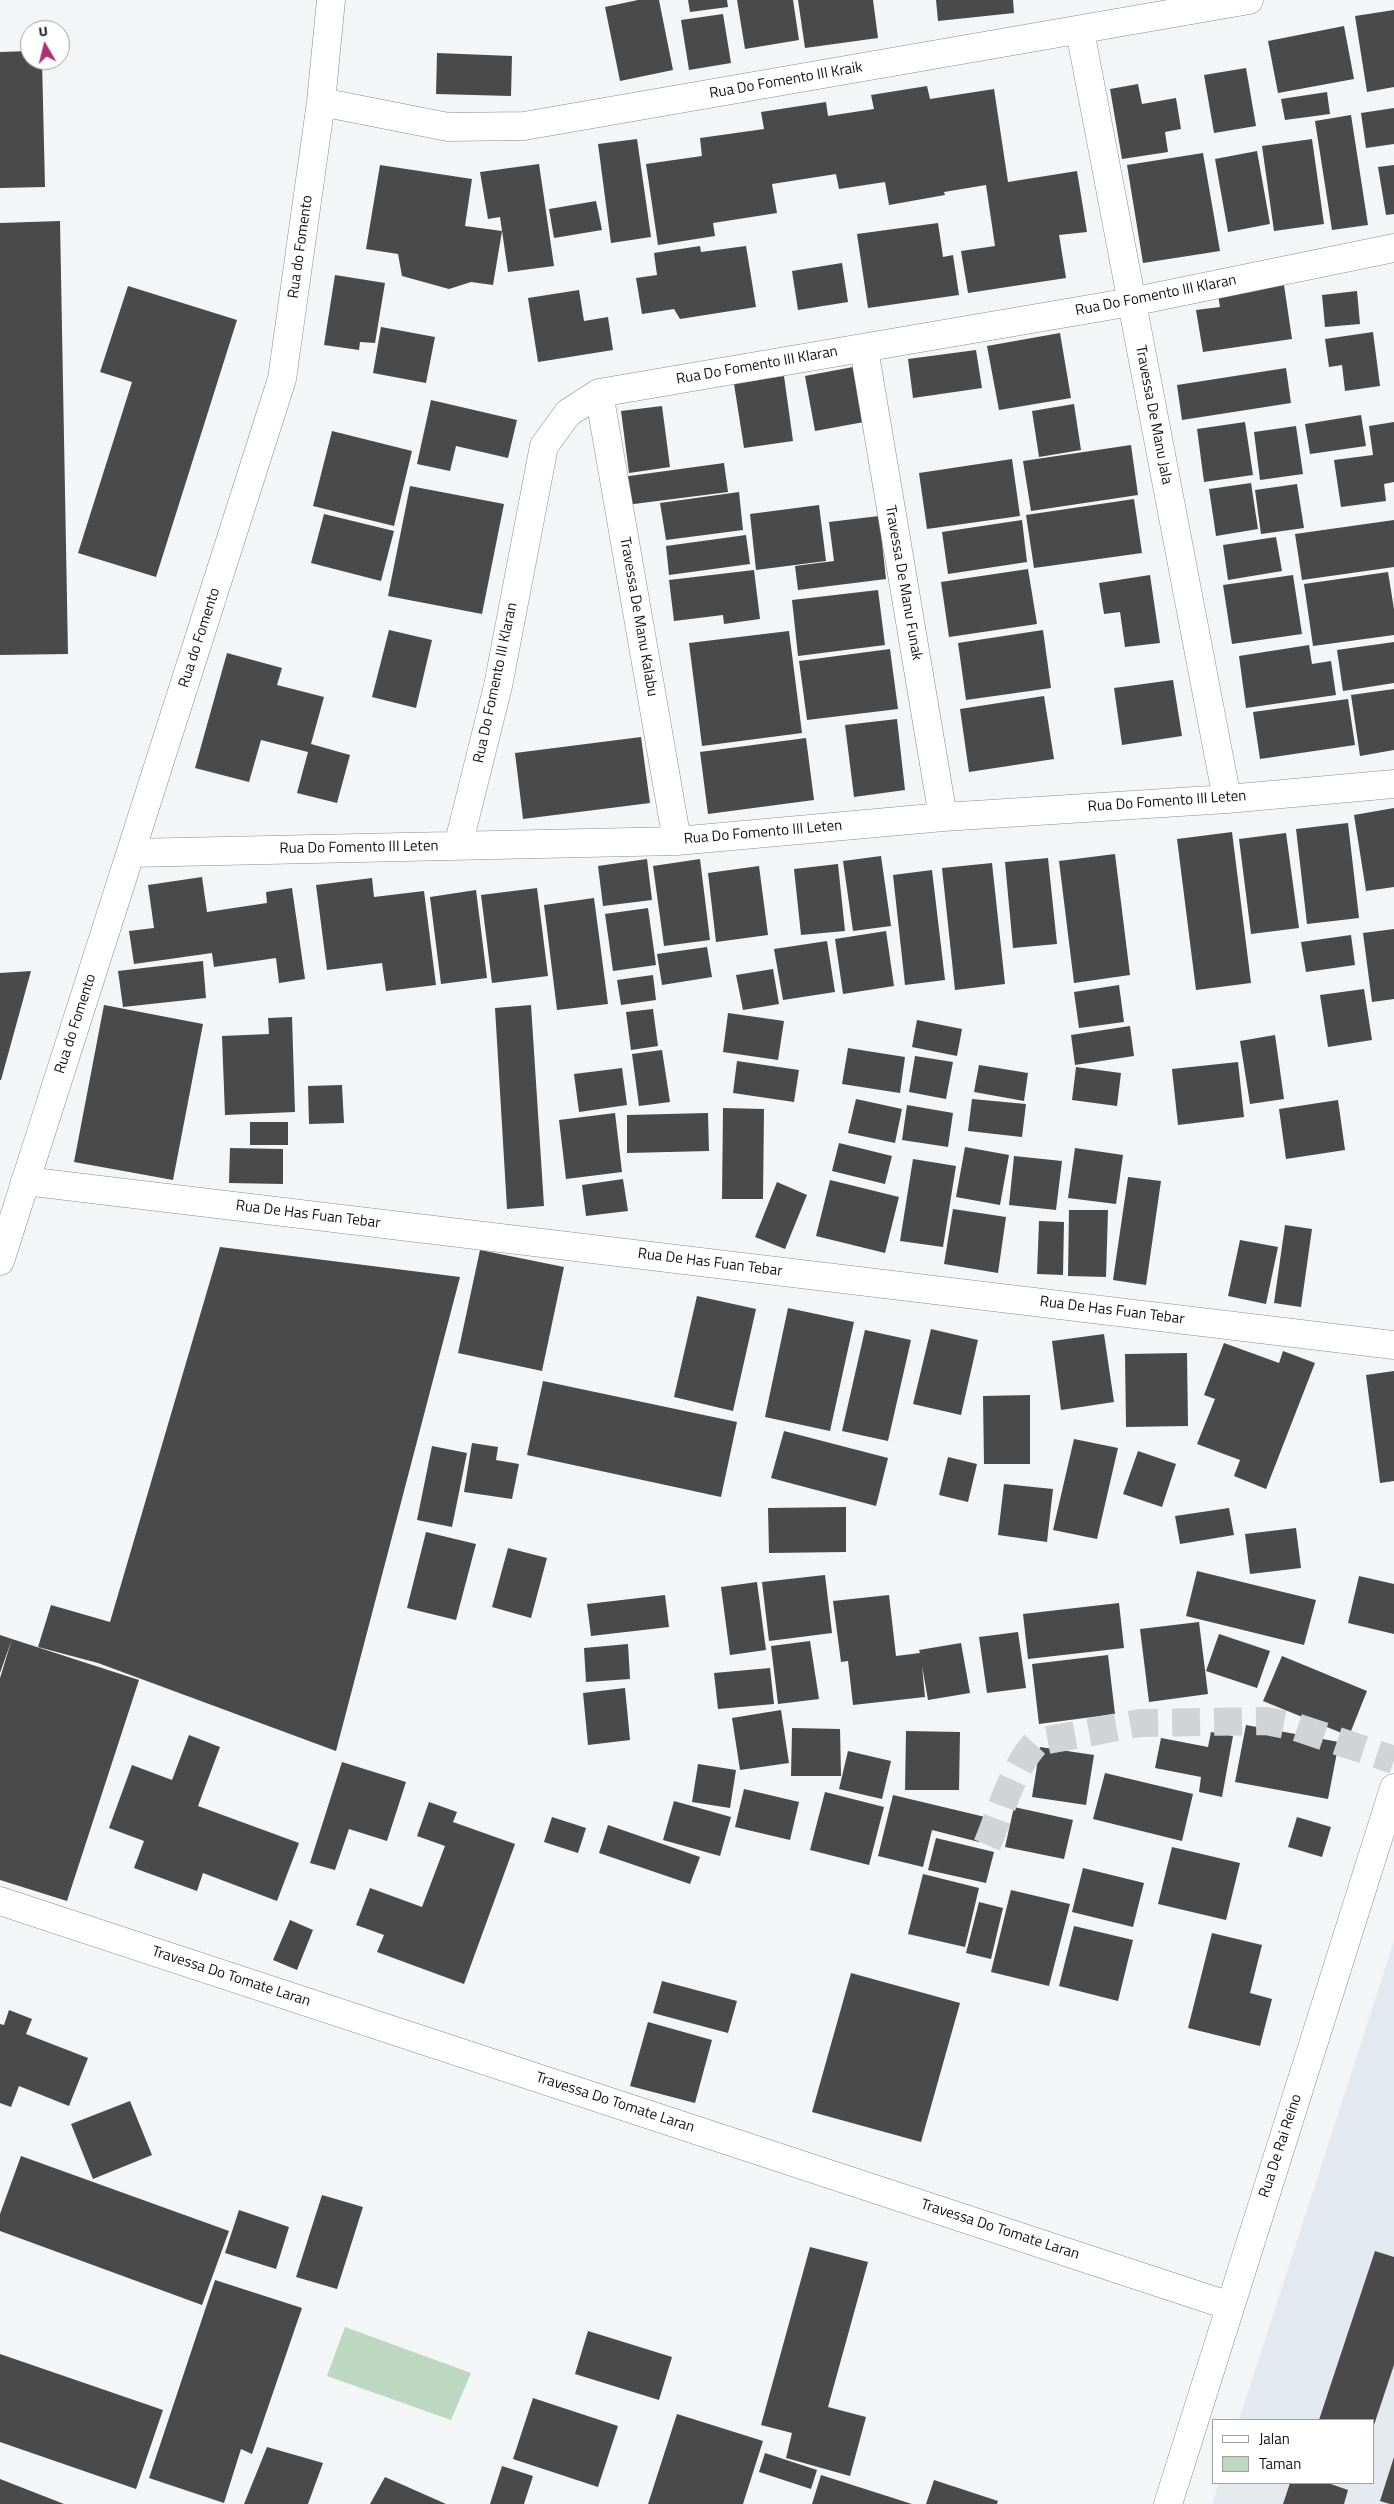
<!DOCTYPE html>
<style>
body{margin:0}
#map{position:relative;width:1394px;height:2504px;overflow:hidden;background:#f4f5f6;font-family:"Titillium Web",sans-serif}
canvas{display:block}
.legend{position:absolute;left:1212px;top:2419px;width:162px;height:65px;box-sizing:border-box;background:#fff;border:1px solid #a1a1a1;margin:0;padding:6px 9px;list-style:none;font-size:15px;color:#141415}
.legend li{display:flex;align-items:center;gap:10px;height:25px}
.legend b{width:25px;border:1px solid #a1a1a1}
.north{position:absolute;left:20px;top:20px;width:50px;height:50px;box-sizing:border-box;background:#fff;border:1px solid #a1a1a1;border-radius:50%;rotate:352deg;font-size:14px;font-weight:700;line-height:20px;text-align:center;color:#141415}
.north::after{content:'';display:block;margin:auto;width:18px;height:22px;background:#b12f7a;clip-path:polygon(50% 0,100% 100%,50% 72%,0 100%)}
</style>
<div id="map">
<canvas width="1394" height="2504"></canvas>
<ul class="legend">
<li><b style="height:6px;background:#fff"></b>Jalan</li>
<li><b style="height:14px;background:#bdd8c0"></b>Taman</li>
</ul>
<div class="north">U</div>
</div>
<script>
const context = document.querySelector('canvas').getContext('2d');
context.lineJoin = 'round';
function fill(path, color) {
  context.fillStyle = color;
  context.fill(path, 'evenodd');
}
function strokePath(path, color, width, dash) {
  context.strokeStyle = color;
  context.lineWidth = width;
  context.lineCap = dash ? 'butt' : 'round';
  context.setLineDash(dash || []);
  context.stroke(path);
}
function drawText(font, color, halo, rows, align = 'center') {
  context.font = font + ' "Titillium Web",sans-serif';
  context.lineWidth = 5;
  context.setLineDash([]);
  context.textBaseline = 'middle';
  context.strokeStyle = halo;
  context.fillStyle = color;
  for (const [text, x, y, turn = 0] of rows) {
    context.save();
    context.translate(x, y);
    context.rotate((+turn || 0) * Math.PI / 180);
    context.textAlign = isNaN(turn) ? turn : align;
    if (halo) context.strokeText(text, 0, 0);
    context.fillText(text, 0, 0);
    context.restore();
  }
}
fill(new Path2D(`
 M1394,1941V2504H1212L1219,2483H1373V2420H1239Z`), '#e4e9f0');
fill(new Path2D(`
 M345,2327L471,2373L451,2420L327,2376Z`), '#bdd8c0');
fill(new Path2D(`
 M638,0H659L673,70L620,81L605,7Z
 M688,0H727L728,7L690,12Z
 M737,0H793L799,40L745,49Z
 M798,0H873L878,38L805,48Z
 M936,0H1013L1014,13L938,21Z
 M1394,10V87L1367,92L1355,16Z
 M723,14L731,63L689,70L681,20Z
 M1344,26L1354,79L1278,93L1268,41Z
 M30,51V60H42L45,187L0,188V52Z
 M437,53L512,56L511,96L436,94Z
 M1246,68L1256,126L1214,133L1204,75Z
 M1138,84L1142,104L1176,98L1181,129L1165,132L1168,152L1122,159L1110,89Z
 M927,86L930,99L994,89L1008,182L1077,171L1087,232L1059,235L1066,278L968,293L961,251L995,246L986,185L944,192L945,195L889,205L885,182L839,189L836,174L772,184L777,213L713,223L715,236L658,245L646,164L702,156L700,138L764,129L761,112L826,102L828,116L874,109L871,95Z
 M1327,92L1330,114L1285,120L1281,99Z
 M1394,108V144L1366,148L1361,113Z
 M1351,115L1368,225L1332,230L1315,121Z
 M637,139L651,237L611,243L598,144Z
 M1312,139L1324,224L1274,231L1262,146Z
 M1257,151L1270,224L1228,232L1215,159Z
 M1203,153L1220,251L1143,263L1127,165Z
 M539,164L554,266L508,272L500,217L488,219L480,172Z
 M380,165L472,179L465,226L502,231L493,285L471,282L449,289L402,276L398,254L366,249Z
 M1394,165V214L1386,215L1378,167Z
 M596,201L602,230L554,238L549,209Z
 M60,221L68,654L0,655V223Z
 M938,223L943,257L953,255L959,295L868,308L857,234Z
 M700,246L701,252L746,246L756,307L680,319L674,309L642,314L636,278L657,275L654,253Z
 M842,263L848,302L798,310L792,271Z
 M335,275L385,283L375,343L360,342L359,350L324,345Z
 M1284,285L1292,339L1203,352L1196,310L1220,307L1218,295Z
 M128,286L237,320L156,577L78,553L132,382L100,372Z
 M579,290L584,321L608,317L613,350L538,362L528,298Z
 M1357,291L1360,324L1325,327L1322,295Z
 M381,327L435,337L426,383L373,373Z
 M1373,332L1380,386L1345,391L1342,365L1329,367L1325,339Z
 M1060,333L1071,398L999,410L987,346Z
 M976,350L982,388L913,398L908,359Z
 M853,367L864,422L815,431L805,376Z
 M1286,368L1291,403L1182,420L1177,385Z
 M784,376L793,441L744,448L734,384Z
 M431,400L517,420L508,458L456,446L450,471L417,464Z
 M1074,404L1081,450L1039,457L1032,411Z
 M662,406L670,467L629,473L621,411Z
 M1361,415L1366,446L1310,454L1305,424Z
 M1245,422L1253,475L1204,482L1197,429Z
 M1394,422V482L1384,484L1386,501L1341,507L1334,460L1373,455L1369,426Z
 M1296,426L1303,474L1260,480L1254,432Z
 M332,431L412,451L394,526L313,506Z
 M1131,445L1138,495L1031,511L1023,461Z
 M1012,459L1020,516L927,529L919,473Z
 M724,463L728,492L626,505L622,477Z
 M1251,483L1258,529L1216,536L1209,489Z
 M1297,484L1304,528L1261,534L1255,490Z
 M410,486L504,504L482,614L388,596Z
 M739,492L743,530L666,540L660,503Z
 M1134,499L1142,553L1034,568L1026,515Z
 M819,505L826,561L756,570L750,514Z
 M324,514L394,531L381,581L311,563Z
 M879,516L886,579L798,590L795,566L834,561L829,522Z
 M1022,520L1027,562L948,574L942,532Z
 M1394,520V567L1302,580L1295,534Z
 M746,535L750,564L669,575L666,546Z
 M1276,537L1282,571L1228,580L1223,545Z
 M1028,569L1037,624L949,637L941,582Z
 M754,570L760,619L724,624L723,615L674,621L669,580Z
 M1388,572L1394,609V635L1313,646L1304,584Z
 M1150,575L1160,643L1125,647L1120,612L1104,614L1099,583Z
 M1293,575L1302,634L1232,644L1223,585Z
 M878,590L885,645L798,656L792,600Z
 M389,630L432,640L416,708L372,697Z
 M1043,630L1051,688L966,700L958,643Z
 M789,631L802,733L702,746L689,643Z
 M1394,642V683L1343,691L1337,650Z
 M1309,645L1312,664L1331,661L1336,695L1246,708L1239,656Z
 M890,649L898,709L807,720L799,661Z
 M227,653L282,668L277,685L324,697L311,744L350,755L337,803L297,793L308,752L261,740L249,782L195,768Z
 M1173,680L1182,736L1122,745L1114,688Z
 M1394,689V750L1360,756L1351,695Z
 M1044,696L1054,759L969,772L960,709Z
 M1348,699L1355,745L1260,759L1253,712Z
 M897,719L905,790L854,797L845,725Z
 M641,737L650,803L523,819L515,753Z
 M806,738L814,800L708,814L700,752Z
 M1394,808V887L1366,891L1354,815Z
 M1348,823L1359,918L1307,924L1296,829Z
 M1232,832L1251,983L1196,990L1177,839Z
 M1286,833L1299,928L1251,934L1239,839Z
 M1115,854L1130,975L1074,983L1059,861Z
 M881,856L891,926L853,931L843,861Z
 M1048,858L1057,944L1013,948L1005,862Z
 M647,859L652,900L603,906L598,866Z
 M700,859L710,940L664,946L653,866Z
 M992,863L1005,984L955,990L942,868Z
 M838,864L845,931L801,935L794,869Z
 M759,866L768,935L716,942L708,873Z
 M932,870L945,980L905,985L893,875Z
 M202,877L207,912L267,903L266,892L292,888L305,979L279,983L276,958L214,967L212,953L134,964L129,931L154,928L148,885Z
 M372,878L374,897L424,891L436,985L386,991L382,963L327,970L316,885Z
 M537,888L548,976L492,983L481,895Z
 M476,890L487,978L441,984L430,897Z
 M594,898L608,1004L557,1010L544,905Z
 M648,908L656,965L613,971L605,914Z
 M1394,929V999L1372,1002L1363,933Z
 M886,931L894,986L843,994L835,939Z
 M1351,935L1355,965L1306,972L1301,942Z
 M827,941L835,992L783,1000L774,949Z
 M707,947L712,977L662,985L657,954Z
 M203,961L206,998L123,1007L118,971Z
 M773,969L779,1004L743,1010L736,975Z
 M31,971L1,1080H0V973Z
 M653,975L656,1000L621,1005L617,980Z
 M1119,985L1124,1022L1079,1028L1074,992Z
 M1364,989L1372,1040L1328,1047L1320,995Z
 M104,1005L203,1024L173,1180L74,1162Z
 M531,1005L544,1206L507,1209L495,1008Z
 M653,1009L658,1046L631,1050L626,1012Z
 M728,1013L784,1021L778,1060L723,1052Z
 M292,1017L295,1112L225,1115L222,1036L269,1034L268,1018Z
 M917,1020L962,1029L957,1056L912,1047Z
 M1130,1026L1134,1056L1075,1065L1071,1035Z
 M1275,1035L1284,1099L1250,1104L1240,1041Z
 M848,1048L905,1057L900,1093L842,1084Z
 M662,1050L670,1102L639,1106L632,1054Z
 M915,1056L953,1062L946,1099L909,1092Z
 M737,1061L799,1070L794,1102L733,1093Z
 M1238,1062L1244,1117L1178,1125L1172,1069Z
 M979,1065L1028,1073L1024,1101L974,1092Z
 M1076,1067L1121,1073L1117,1106L1072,1100Z
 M622,1068L627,1105L579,1112L574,1074Z
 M342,1085L344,1123L309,1124L308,1086Z
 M856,1099L902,1109L895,1143L848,1133Z
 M972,1099L1026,1104L1022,1137L968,1131Z
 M1338,1100L1345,1150L1286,1159L1279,1109Z
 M907,1105L953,1113L948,1147L902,1140Z
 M723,1108L764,1109L763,1199H722Z
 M615,1113L622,1172L566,1179L559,1120Z
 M708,1113L709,1151L627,1153V1115Z
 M250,1122H288V1145H250Z
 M839,1143L892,1156L885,1184L832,1171Z
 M965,1147L1009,1155L1000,1205L956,1197Z
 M230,1148L283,1149V1184L229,1183Z
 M1075,1148L1123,1155L1116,1204L1068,1198Z
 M1014,1156L1062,1161L1056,1210L1009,1205Z
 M913,1159L956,1166L943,1247L900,1241Z
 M1128,1177L1161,1181L1146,1285L1113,1280Z
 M623,1179L628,1211L586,1216L582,1185Z
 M830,1180L899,1197L885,1253L816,1236Z
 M777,1182L807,1195L785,1249L755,1237Z
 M953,1209L1006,1217L998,1273L944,1264Z
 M1069,1210H1108L1106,1277L1068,1276Z
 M1039,1221L1064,1222L1063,1275L1037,1274Z
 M1285,1225L1312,1229L1301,1307L1274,1303Z
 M1240,1240L1278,1247L1266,1304L1228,1296Z
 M220,1247L460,1277L336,1751L98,1663L38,1647L51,1605L110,1622Z
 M480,1250L564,1267L542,1371L458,1353Z
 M697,1296L756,1309L733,1411L674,1397Z
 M788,1308L854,1322L830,1431L765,1417Z
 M931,1329L978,1340L961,1415L913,1404Z
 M865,1330L911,1340L888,1441L842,1431Z
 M1104,1334L1114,1402L1061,1410L1052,1341Z
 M1224,1343L1279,1363L1283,1351L1315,1363L1266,1489L1234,1476L1240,1460L1197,1444L1215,1399L1204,1395Z
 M1187,1353L1188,1426L1126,1427L1125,1354Z
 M1394,1371V1481L1380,1483L1366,1375Z
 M543,1381L737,1422L721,1497L527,1455Z
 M1030,1395V1464H984L983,1396Z
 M784,1431L888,1458L876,1506L771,1478Z
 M1074,1439L1118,1448L1097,1539L1053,1530Z
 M472,1443L498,1447L496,1460L519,1464L512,1499L464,1492Z
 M432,1446L467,1453L452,1527L417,1520Z
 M1138,1451L1176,1464L1162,1507L1123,1494Z
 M948,1457L977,1464L968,1502L939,1495Z
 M1004,1484L1053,1489L1047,1542L998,1535Z
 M846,1507V1552L769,1553L768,1508Z
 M1229,1508L1234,1535L1180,1544L1175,1516Z
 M1296,1528L1301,1568L1250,1574L1245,1534Z
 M426,1532L476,1544L456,1620L407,1608Z
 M508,1548L547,1558L531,1618L492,1607Z
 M1197,1571L1316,1600L1304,1645L1186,1616Z
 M825,1575L832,1633L769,1641L762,1582Z
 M1359,1576L1394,1584V1634L1348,1623Z
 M757,1582L766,1650L730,1655L721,1587Z
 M665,1595L669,1627L591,1636L587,1604Z
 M889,1595L896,1656L920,1653L919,1650L961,1643L970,1693L928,1700L922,1666L925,1697L853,1705L848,1661L841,1662L833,1601Z
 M1119,1603L1124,1648L1028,1659L1023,1614Z
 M1199,1622L1208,1694L1149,1702L1140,1629Z
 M1018,1632L1026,1688L987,1693L979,1637Z
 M1219,1634L1270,1651L1257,1688L1206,1671Z
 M0,1635L12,1639L0,1673Z
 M12,1639L139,1680L67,1901L0,1880V1678Z
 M810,1641L819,1699L778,1704L771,1646Z
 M628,1644L630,1679L586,1682L584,1648Z
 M1108,1655L1115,1714L1039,1724L1032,1664Z
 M1282,1656L1367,1691L1349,1736L1263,1701Z
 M770,1668L774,1704L718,1709L714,1673Z
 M625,1688L630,1740L588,1745L583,1693Z
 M781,1710L789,1763L740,1770L732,1718Z
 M1246,1725L1339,1742L1328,1799L1235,1782Z
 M792,1728L840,1729L841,1776H791Z
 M906,1731L960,1732L959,1790H905Z
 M1211,1732L1233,1736L1222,1797L1199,1792L1201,1777L1155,1768L1161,1738L1208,1747Z
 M189,1735L220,1747L198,1806L299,1843L277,1901L203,1873L197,1891L134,1868L144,1841L109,1828L132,1765L172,1780Z
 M1040,1747L1094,1755L1086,1805L1032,1797Z
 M848,1751L891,1761L882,1799L839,1789Z
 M342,1762L406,1782L387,1841L349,1829L335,1870L310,1863Z
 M698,1764L736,1770L730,1808L692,1802Z
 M1105,1773L1193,1794L1182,1841L1093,1819Z
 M744,1789L799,1802L790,1840L735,1827Z
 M825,1792L884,1807L869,1865L810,1850Z
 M893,1795L985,1817L979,1842L932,1830L923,1867L878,1856Z
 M674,1801L731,1817L720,1856L663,1840Z
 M429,1802L457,1812L453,1822L515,1844L464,1984L377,1952L384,1935L356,1925L370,1888L422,1907L445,1846L417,1836Z
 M1014,1807L1073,1820L1064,1859L1005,1847Z
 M552,1817L586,1828L578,1853L544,1842Z
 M1297,1817L1331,1827L1322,1857L1288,1847Z
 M608,1825L700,1857L690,1884L599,1853Z
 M936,1838L994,1852L986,1883L928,1870Z
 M1172,1847L1240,1863L1226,1920L1158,1904Z
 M1083,1868L1144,1883L1133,1927L1072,1912Z
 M923,1874L979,1888L965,1947L908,1934Z
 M1011,1890L1070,1904L1049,1986L991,1972Z
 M979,1902L1003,1908L991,1959L966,1953Z
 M290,1920L313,1930L297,1970L273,1960Z
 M1074,1926L1133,1940L1118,2001L1059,1986Z
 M1212,1933L1262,1945L1250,1993L1272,1999L1260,2046L1188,2028Z
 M851,1973L960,2003L921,2142L812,2112Z
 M662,1981L737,2001L728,2033L653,2013Z
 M9,2010L32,2019L26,2034L88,2058L69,2106L19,2086L11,2107L0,2103V2024L4,2025Z
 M648,2022L712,2040L695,2103L630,2086Z
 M130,2101L152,2155L93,2179L71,2124Z
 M21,2156L229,2231L202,2305L0,2231V2214Z
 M322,2195L363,2207L337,2289L296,2277Z
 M239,2210L289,2227L276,2269L225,2253Z
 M810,2247L868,2262L828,2407L866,2417L850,2476L786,2458L792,2433L761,2425Z
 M1375,2251L1394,2257V2365L1373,2428V2420H1319Z
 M215,2280L302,2308L252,2454L241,2449L224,2503L149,2478Z
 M588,2331L672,2357L659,2400L575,2374Z
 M0,2354L163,2410L136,2489L0,2442Z
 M533,2398L618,2426L598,2487L513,2459Z
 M677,2414L763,2441L743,2504H648Z
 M267,2447L323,2463L308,2504H244Z
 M765,2453L817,2470L811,2489L759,2472Z
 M1394,2457V2504H1390L1380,2501Z
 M502,2466L533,2476L524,2504H490Z
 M821,2475L912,2504H812Z
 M385,2477L446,2504H370Z
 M0,2479L64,2504H0Z
 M934,2480L998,2501L997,2504H926Z
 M1290,2483H1328L1348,2490L1344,2504H1283Z`), '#4b4a4a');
strokePath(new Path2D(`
 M987,1845C1000,1814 1013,1766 1037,1742L1140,1723L1266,1721L1296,1727L1394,1760`), '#d2d3d4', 28, [28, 14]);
const minor = new Path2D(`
 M1080,31L1227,799
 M321,102L448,127L524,126L1249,0
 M864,349L943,817
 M599,393L677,841
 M458,846L498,686L544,446L568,413L599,393L1131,302L1394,248
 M131,853L677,841L943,817L1227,799L1394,784
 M25,1181L1394,1345
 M0,1261L282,379L321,102L331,0
 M0,1901L1230,2306
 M1168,2504L1394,1788`);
strokePath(minor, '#8a8b8c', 29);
strokePath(minor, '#fff', 28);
drawText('15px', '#141415', '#fff', [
 ["Rua Do Fomento III Kraik",786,81,-10],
 ["Rua do Fomento",301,247,-82],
 ["Rua Do Fomento III Klaran",1156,296,-11],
 ["Rua Do Fomento III Klaran",757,366,-10],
 ["Travessa De Manu Jala",1153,415,79],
 ["Travessa De Manu Funak",903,583,80],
 ["Travessa De Manu Kalabu",638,617,80],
 ["Rua do Fomento",200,638,-72],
 ["Rua Do Fomento III Klaran",496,683,-78],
 ["Rua Do Fomento III Leten",1167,802,-4],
 ["Rua Do Fomento III Leten",763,833,-5],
 ["Rua Do Fomento III Leten",359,848,-1],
 ["Rua do Fomento",76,1024,-72],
 ["Rua De Has Fuan Tebar",308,1215,7],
 ["Rua De Has Fuan Tebar",710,1263,7],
 ["Rua De Has Fuan Tebar",1112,1311,7],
 ["Travessa Do Tomate Laran",231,1977,18],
 ["Travessa Do Tomate Laran",615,2103,18],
 ["Rua De Rai Reino",1281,2146,-72],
 ["Travessa Do Tomate Laran",1000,2230,18]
]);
</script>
